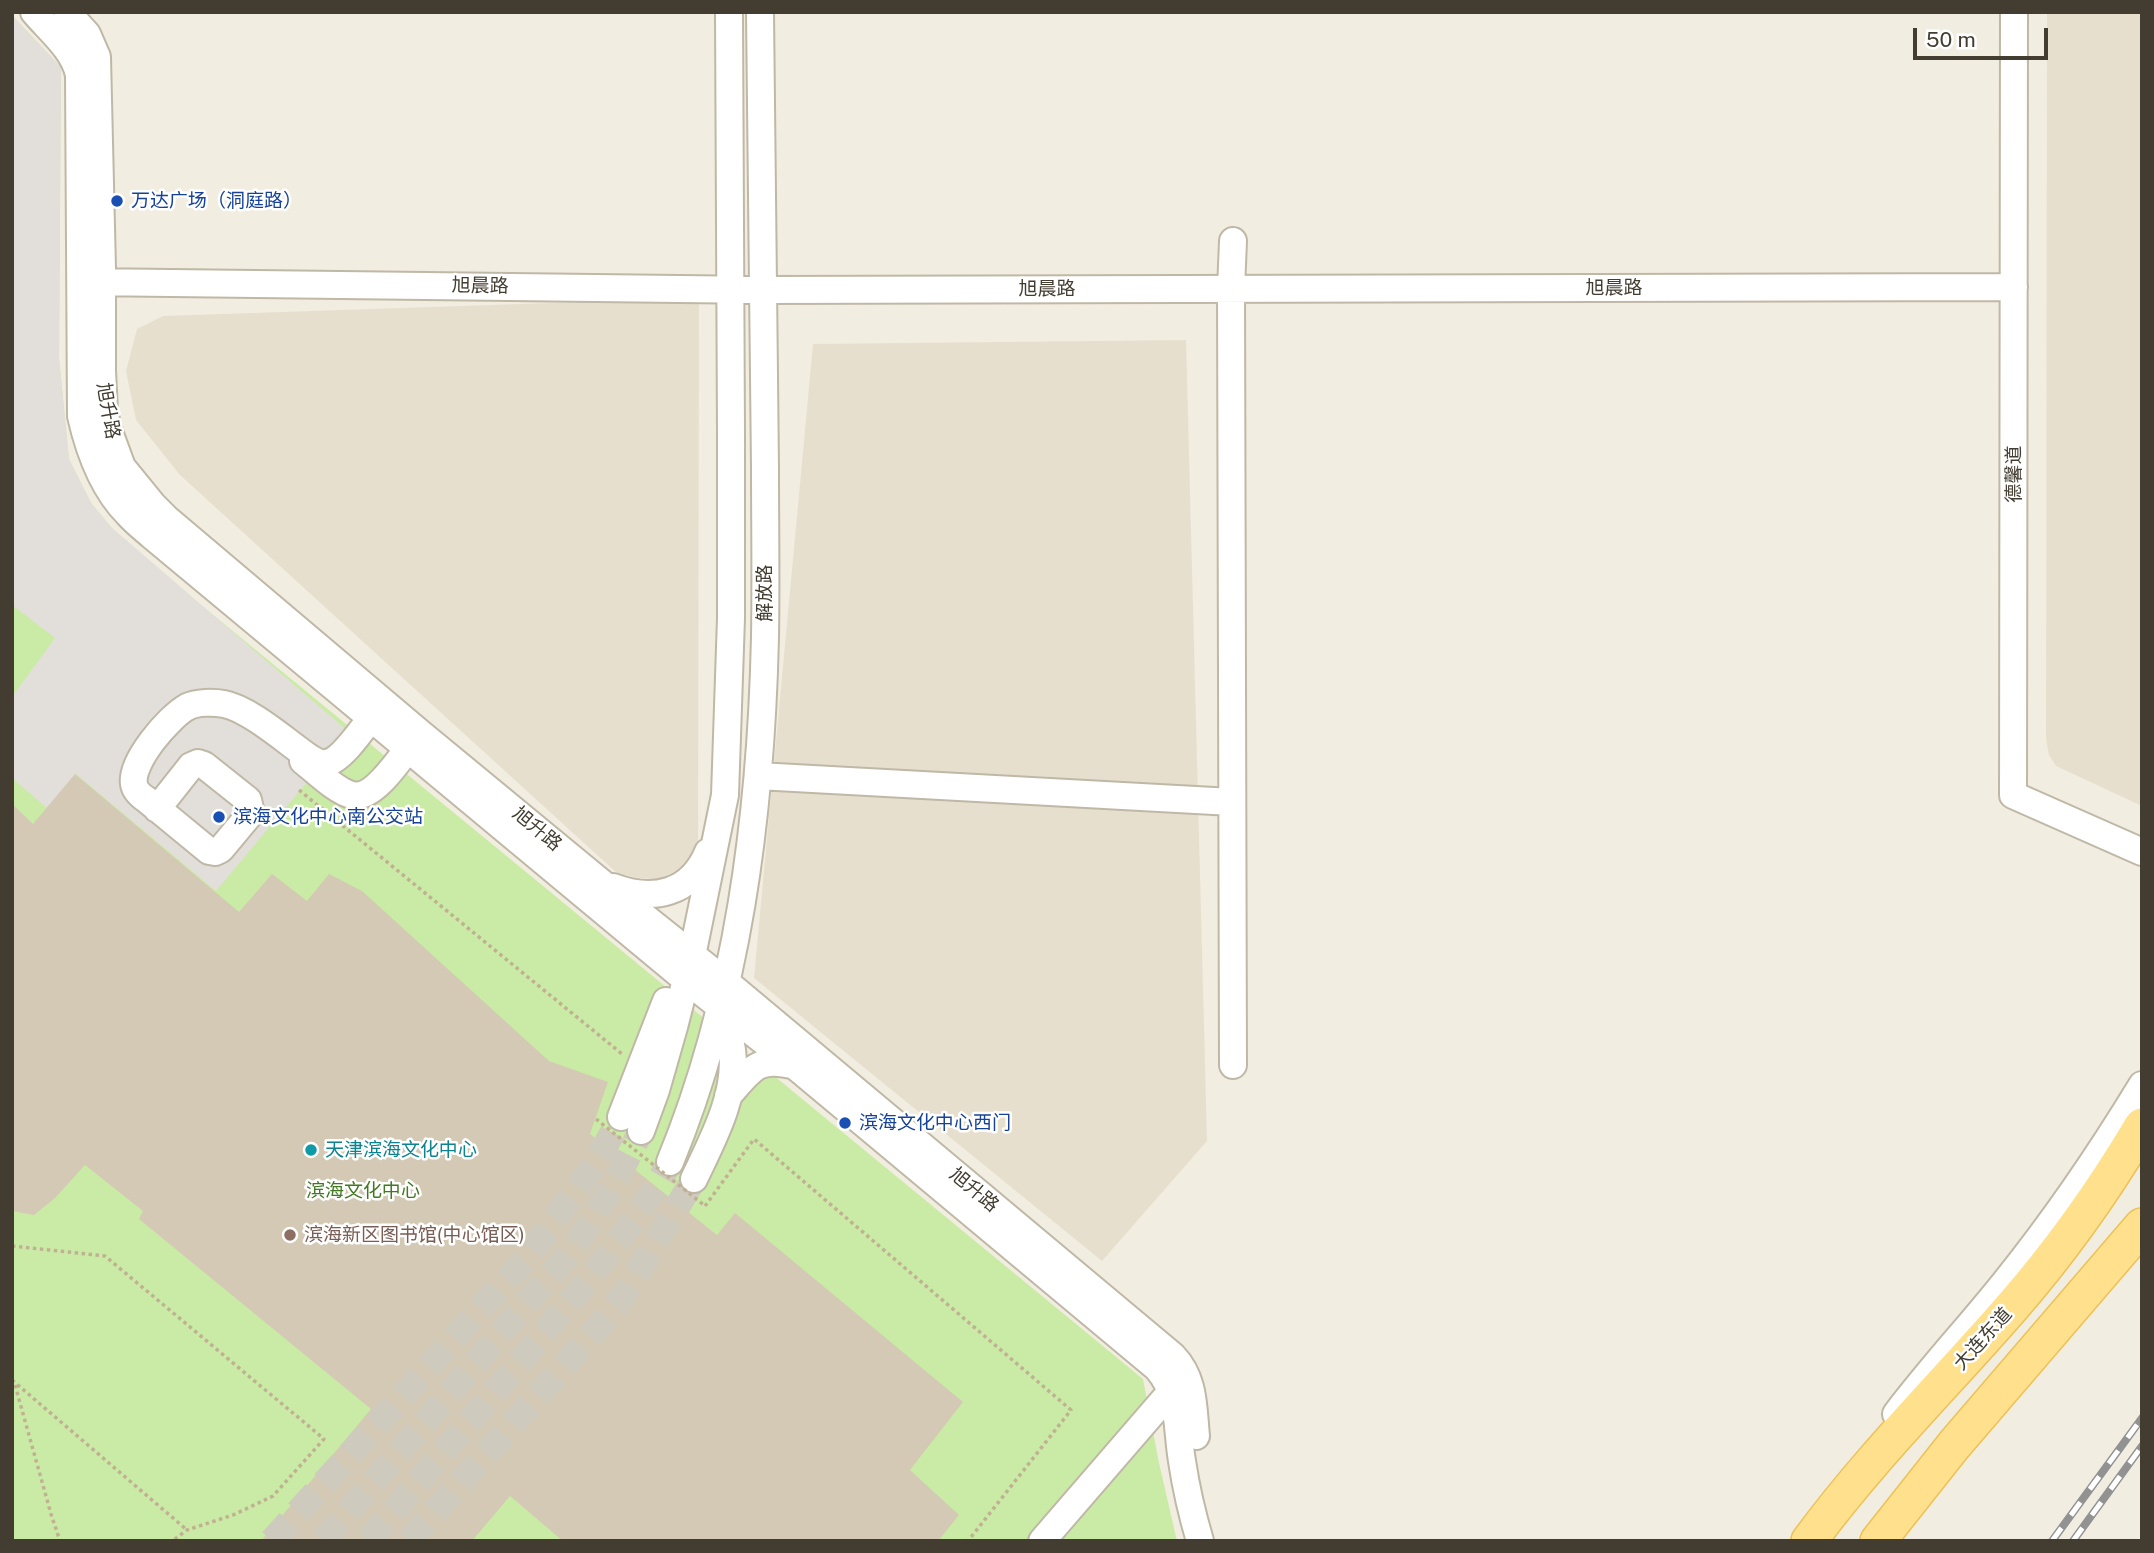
<!DOCTYPE html>
<meta charset="utf-8">
<style>
body{margin:0}
#map{position:relative;width:2154px;height:1553px;overflow:hidden;background:#f2ede1;font-family:"Public Sans",sans-serif}
canvas{display:block}
.frame{position:absolute;inset:0;border:14px solid #433d31;pointer-events:none}
.scale{position:absolute;left:1913px;top:28px;width:135px;height:32px;box-sizing:border-box;border:4px solid #433d31;border-top:0;padding-left:9px;font-size:21px;line-height:24px;white-space:nowrap;color:#433d31;-webkit-text-stroke:5px #fff;paint-order:stroke}
</style>
<div id="map">
<canvas width="2154" height="1553"></canvas>
<div class="frame"></div>
<div class="scale">50 m</div>
</div>
<script>
const context = document.querySelector('canvas').getContext('2d');
context.lineJoin = 'round';
function fill(path, color) {
  context.fillStyle = color;
  context.fill(path, 'evenodd');
}
function strokePath(path, color, width, dash) {
  context.strokeStyle = color;
  context.lineWidth = width;
  context.lineCap = dash ? 'butt' : 'round';
  context.setLineDash(dash || []);
  context.stroke(path);
}
function drawText(font, color, halo, rows, align = 'center') {
  context.font = font + ' "Public Sans","Noto Sans SC",sans-serif';
  context.lineWidth = 5;
  context.setLineDash([]);
  context.textBaseline = 'middle';
  context.strokeStyle = halo;
  context.fillStyle = color;
  for (const [text, x, y, turn = 0] of rows) {
    context.save();
    context.translate(x, y);
    context.rotate((+turn || 0) * Math.PI / 180);
    context.textAlign = isNaN(turn) ? turn : align;
    if (halo) context.strokeText(text, 0, 0);
    context.fillText(text, 0, 0);
    context.restore();
  }
}
fill(new Path2D(`
 M2047,12H2142V806L2056,766L2049,755L2046,739Z
 M699,298L698,847L682,867L661,879L640,878L618,874L180,475L136,420L126,371L137,329L163,316Z
 M1186,340L1207,1141L1102,1261L754,978L813,344Z`), '#e7dfce');
fill(new Path2D(`
 M12,15L61,67L59,358L69,459L91,503L122,540L1143,1379L1159,1463L1177,1541H12Z`), '#caeba5');
fill(new Path2D(`
 M12,15L61,67L59,358L69,459L91,503L111,527L349,732L216,891L76,774L47,808L12,778V697L55,638L12,605Z`), '#e2dfda');
fill(new Path2D(`
 M75,774L239,912L272,874L307,901L329,874L362,891L549,1061L608,1082L590,1134L717,1235L735,1213L963,1402L910,1470L959,1515L938,1541H563L510,1496L472,1541H261L371,1409L139,1219L143,1211L85,1165L55,1198L34,1215L12,1211V804L33,824Z`), '#d4c9b5');
strokePath(new Path2D(`
 M272,1541L529,1255L596,1163L621,1117
 M323,1541L574,1248L615,1182L641,1131
 M368,1541C430,1468 493,1395 554,1321C596,1270 638,1220 670,1162
 M409,1541L602,1323L626,1292L694,1179`), '#cfcabe', 26, [26, 13]);
const minor = new Path2D(`
 M34,12C50,31 74,50 79,75L81,416C89,451 102,488 128,514C135,522 144,529 152,536L685,979L795,1066L1157,1368C1181,1396 1176,1426 1182,1461C1186,1488 1192,1514 1200,1541
 M67,12L87,34L97,57L102,269V371L104,411L108,429L122,467L153,505L167,519L420,733L602,883L726,982L1173,1356C1195,1379 1193,1407 1196,1436
 M2014,12L2013,795L2142,852
 M86,282L764,290L2014,287
 M303,761C315,770 337,792 352,795C375,801 405,751 418,735
 M758,776L1232,802
 M157,809L191,766L198,763L204,765L248,800L251,813L221,849L215,852L209,851L147,800C141,796 135,791 134,784C130,762 169,717 187,707C197,702 213,702 224,704C250,709 288,743 310,758C315,761 320,764 326,763C343,761 369,719 380,706
 M613,887C653,902 691,894 708,852
 M1233,1065L1231,289L1233,241
 M728,1096C752,1069 757,1056 795,1066
 M621,1117L666,1001
 M641,1131L656,1090L674,1027L692,956L725,795L731,618V433L729,12
 M670,1162C738,997 761,815 765,637C766,580 765,524 765,468C764,316 762,164 760,12
 M694,1179C712,1141 738,1094 732,1050C730,1036 724,1021 720,1008
 M1896,1414C1930,1369 1969,1327 2005,1282C2055,1220 2100,1154 2142,1085
 M1042,1541L1181,1380`);
const major = new Path2D(`
 M1809,1541C1870,1458 1944,1385 2011,1308C2060,1252 2104,1190 2142,1126
 M1878,1541L1954,1445L2142,1226`);
strokePath(minor, '#c0b8a6', 30);
strokePath(major, '#edc154', 38);
strokePath(new Path2D(`
 M299,790L622,1054
 M705,1206L754,1139L1071,1410L968,1541
 M12,1246L105,1256L324,1439L273,1496L233,1515L187,1530L172,1541
 M12,1380L187,1530
 M15,1385L51,1514L60,1541`), '#c1b193', 3.5, [3.5, 3.5]);
strokePath(minor, '#fff', 26);
strokePath(major, '#ffe08d', 35);
const rail = new Path2D(`
 M2052,1541L2142,1418
 M2073,1541L2142,1446`);
strokePath(rail, '#929292', 8);
strokePath(rail, '#fff', 5, [16]);
strokePath(new Path2D(`
 M596,1119L705,1206`), '#c1b193', 3.5, [3.5, 3.5]);
for (const [x, y, r, color] of [
 [117,201,7,"#1a4fb4"],
 [219,817,7,"#1a4fb4"],
 [845,1123,7,"#1a4fb4"],
 [311,1150,7,"#0f9aa8"],
 [290,1235,7,"#8d6e63"]
]) {
  const dot = new Path2D();
  dot.arc(x, y, r, 0, 2 * Math.PI);
  context.fillStyle = color;
  context.fill(dot);
  strokePath(dot, '#fff', 2.5);
}
drawText('19px', '#164399', '#fff', [
 ["万达广场（洞庭路）",131,201],
 ["滨海文化中心南公交站",233,817],
 ["滨海文化中心西门",859,1123]
], 'left');
drawText('19px', '#433d31', '#fff', [
 ["旭晨路",480,286,1],
 ["旭晨路",1614,288],
 ["旭晨路",1047,289],
 ["旭升路",108,411,80],
 ["德馨道",2014,474,-90],
 ["解放路",765,593,-90],
 ["旭升路",537,829,40],
 ["旭升路",974,1190,40],
 ["大连东道",1983,1339,-48]
]);
drawText('19px', '#0d838f', '#fff', [
 ["天津滨海文化中心",325,1150]
], 'left');
drawText('19px', '#417921', '#fff', [
 ["滨海文化中心",363,1191]
]);
drawText('19px', '#785e54', '#fff', [
 ["滨海新区图书馆(中心馆区)",304,1235]
], 'left');
</script>
